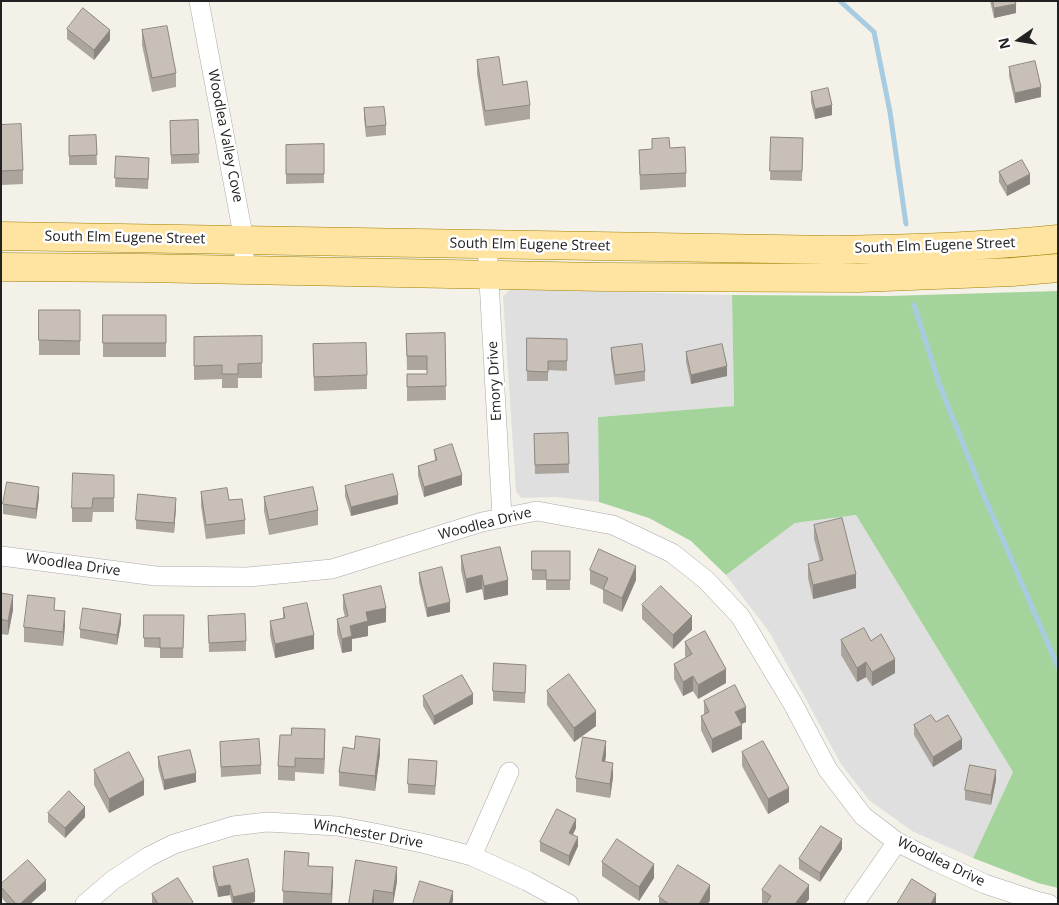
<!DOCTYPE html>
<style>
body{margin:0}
#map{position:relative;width:1059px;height:905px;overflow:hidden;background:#f3f1e8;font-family:"Open Sans",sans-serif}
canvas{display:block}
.frame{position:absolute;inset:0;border:2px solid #222;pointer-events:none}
.north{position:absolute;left:994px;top:15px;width:50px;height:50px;-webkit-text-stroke:4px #fff;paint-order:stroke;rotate:257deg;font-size:14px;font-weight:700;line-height:20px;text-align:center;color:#222}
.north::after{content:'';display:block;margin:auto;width:18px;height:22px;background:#222;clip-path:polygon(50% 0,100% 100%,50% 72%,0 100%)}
</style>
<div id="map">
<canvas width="1059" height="905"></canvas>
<div class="frame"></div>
<div class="north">N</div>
</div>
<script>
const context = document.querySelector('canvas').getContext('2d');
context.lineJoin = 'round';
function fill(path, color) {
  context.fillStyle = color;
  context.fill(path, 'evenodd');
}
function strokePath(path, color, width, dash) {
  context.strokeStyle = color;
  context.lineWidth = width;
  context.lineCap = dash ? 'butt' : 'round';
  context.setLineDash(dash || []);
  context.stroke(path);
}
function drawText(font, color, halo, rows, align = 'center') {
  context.font = font + ' "Open Sans",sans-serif';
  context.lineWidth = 5;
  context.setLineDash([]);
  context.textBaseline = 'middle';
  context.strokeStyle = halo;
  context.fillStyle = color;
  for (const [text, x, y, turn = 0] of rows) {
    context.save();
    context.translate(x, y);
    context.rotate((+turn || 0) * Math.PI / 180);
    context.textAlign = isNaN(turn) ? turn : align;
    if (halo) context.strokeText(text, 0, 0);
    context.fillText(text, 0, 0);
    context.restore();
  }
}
fill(new Path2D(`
 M511,289L732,295L734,406L598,417L599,502L556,497L521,498L516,491L503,296Z
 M856,515L1013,772L973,858L912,831L869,800L841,764L770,633L726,575L795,523Z`), '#e0dfdf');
fill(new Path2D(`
 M1058,291V888L1038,883L973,858L1013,772L856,515L795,523L726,575L691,541L649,518L599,502L598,417L734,406L732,295L888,296Z`), '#a4d49b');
strokePath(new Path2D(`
 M840,1L874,32L890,112L906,224
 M914,305L940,386L981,489L1058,667`), '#a7cce2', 5);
const street = new Path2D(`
 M199,1L244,240V271
 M487,244L502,517
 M1,556L156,576L248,577L332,569L482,522L537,511L613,525L672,553L706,580L740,616L793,704L828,770L863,816L897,842L935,861L985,884L1036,901L1049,904
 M472,856L509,772
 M85,904L113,880L148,857L174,844L233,826L267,822L337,826L375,833L426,844L472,856L527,881L569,904
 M854,904L897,842`);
const primary = new Path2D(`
 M1,236L834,250C908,249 983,247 1058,239
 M1,267L143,268L602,277L859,278L1012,272L1058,268`);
strokePath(street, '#a9a9a9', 20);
strokePath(primary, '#a08100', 29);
strokePath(street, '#fff', 19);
strokePath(primary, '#ffe4a1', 28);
fill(new Path2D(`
 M990,1H1015L1016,13L994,18Z
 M67,29L110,40L94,60L67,39Z
 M142,30L176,73V87L152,92L142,45Z
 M477,60L503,85L530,105V119L485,126L477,74Z
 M1009,67L1041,97L1015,103L1009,76Z
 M811,92L832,115L815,119L811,102Z
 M364,108L386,125V135L366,137L364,118Z
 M198,120L199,163L171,164L170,121Z
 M1,125L23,170V184L1,185Z
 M96,135L97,165H69V136Z
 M771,137L803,138L802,181L770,180Z
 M324,144V183L286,184V145Z
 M639,150L686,173V187L640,190Z
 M116,156L149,168L148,189L115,187Z
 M999,172L1030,184L1007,196L999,182Z
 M39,310H80V355H39Z
 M103,315H166V357H103Z
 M445,333L446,400L407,401V374H427V370H407L406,334Z
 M262,336V378H238V388H222V379L194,380V337Z
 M527,338L567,339V371L548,370V381H527Z
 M313,344L367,375V389L314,391Z
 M611,348L645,371V381L615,385L611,358Z
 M686,352L727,376L691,384L686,362Z
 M568,433L569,473L535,474L534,434Z
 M434,450L462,485L424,497L418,476V466L435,461Z
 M114,475V512H93L92,522H72V508Z
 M345,486L398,504L351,516L345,496Z
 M201,492L229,500L245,520V534L206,539L201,506Z
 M39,497L36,519L3,514V504Z
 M264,497L318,510V525L269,535L264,511Z
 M176,507L174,533L136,529V520Z
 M814,525L856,588L813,599L808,578V564L820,561L814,539Z
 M532,551H570V590H546V580H532Z
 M461,556L508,595L484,600L482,589L466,593L461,570Z
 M590,570L636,580L622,612L603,603V590L590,584Z
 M419,573L450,612L427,617L419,582Z
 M1,593L13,610L8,635L1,634Z
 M343,595L386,622L368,626V636L352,639V651L342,653L337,633V619L345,617L343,609Z
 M642,605L692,630L673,649L642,619Z
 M283,608L314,649L275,658L270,635V621L283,618Z
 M55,610L65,625L63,646L24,642V627Z
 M144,615H184L183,658H160V648L144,647Z
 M208,616L246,641V651L209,652Z
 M121,623L117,645L80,638V629Z
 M841,640L871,641L895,673L872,686L866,677L857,682L841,655Z
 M685,642L726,683L698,699L693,691L683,696L674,679V664L686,658L685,656Z
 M526,675L525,703L493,701V691Z
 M547,691L596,726L574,742L547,705Z
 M423,696L473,704L434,725L423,706Z
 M704,701L746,722L741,724L742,739L712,753L701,730V716L704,715Z
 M914,725L962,749L933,767L914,735Z
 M220,742L261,765V774L221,777Z
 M325,744L324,774L295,772V781L278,780V766Z
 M354,749L380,754L375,791L339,786V772Z
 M742,752L789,802L768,814L742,766Z
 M606,756L605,762L613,777L610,798L576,792V778Z
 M158,757L196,782L164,790L158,767Z
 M94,770L144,795L109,813L94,785Z
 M437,770L435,795L408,793V784Z
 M996,780L991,805L965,800V790Z
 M48,813L85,817L65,838L48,822Z
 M576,828L573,834L578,846L569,866L540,851V842Z
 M842,849L820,882L799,869V859Z
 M356,860L397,881L393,904H349Z
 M602,862L654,878L639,901L602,876Z
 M309,866L333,881L332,904H283V891Z
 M213,867L255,902L245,904H232L230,895L218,897L213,876Z
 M1,884L46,890L30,904H7L1,897Z
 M762,890L809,899L805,904H762Z
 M152,894L193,904H152Z
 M659,897L710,900L708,904H659Z`), '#aca59d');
fill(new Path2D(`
 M1016,4V13L994,18V8Z
 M110,30V40L94,60V50Z
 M1041,87V97L1015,103V93Z
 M832,105V115L815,119V109Z
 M1030,174V184L1007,196V186Z
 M727,366V376L691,384V375Z
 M462,475V485L424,497V487Z
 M39,487V497L36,519V509Z
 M398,495V504L351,516V507Z
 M176,498V507L174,533V523Z
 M636,566V580L622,612V598Z
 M856,574V588L813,599V585Z
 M482,575V589L466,593V579Z
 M508,580V595L484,600V586Z
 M13,595V610L8,635V621Z
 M450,602V612L427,617V608Z
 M386,608V622L368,626V636L352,639V651L342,653V639L350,626L366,612Z
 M65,611V625L63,646V632Z
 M121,614V623L117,645V635Z
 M692,616V630L673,649V635Z
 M314,635V649L275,658V644Z
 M895,659V673L872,686V672Z
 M866,662V677L857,682V668Z
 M726,669V683L698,699V685Z
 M693,676V691L683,696V682Z
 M473,694V704L434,725V716Z
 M746,707V722L735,727V712Z
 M596,711V726L574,742V728Z
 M742,725V739L712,753V739Z
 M325,729V744L324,774V759Z
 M380,739V754L375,791V776Z
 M962,739V749L933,767V757Z
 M606,741V756L602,776V761Z
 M613,763V777L610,798V784Z
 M996,770V780L991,805V795Z
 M196,773V782L164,790V780Z
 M144,780V795L109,813V799Z
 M789,788V802L768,814V799Z
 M85,807V817L65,838V828Z
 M576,819V828L569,842V833Z
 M578,837V846L569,866V856Z
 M842,839V849L820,882V873Z
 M654,864V878L639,901V887Z
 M333,867V881L331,904V894Z
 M397,867V881L393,904V893Z
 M46,880V890L30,904H20Z
 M230,885V895L218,897V887Z
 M710,885V900L708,904H699Z
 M809,885V899L805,904H795Z
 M374,890V904H372Z
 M453,891V901L452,904H449Z
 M255,892V902L245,904H233V897Z
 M936,894V904H931Z`), '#8c8680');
const building = new Path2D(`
 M993,1H1015L1016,4L994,8Z
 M83,8L110,30L94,50L67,29Z
 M167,26L176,73L152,78L142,30Z
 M499,57L503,85L527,81L530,105L485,111L477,60Z
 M1035,61L1041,87L1015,93L1009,67Z
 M828,88L832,105L815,109L811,92Z
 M384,107L386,125L366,127L364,108Z
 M198,120L199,154L171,155L170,121Z
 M21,124L23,170L1,171V125Z
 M96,135L97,155L69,156V136Z
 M771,137L803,138L802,171H770Z
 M669,138L670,148L685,147L686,173L640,175L639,150L652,149V139Z
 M324,144V174H286V145Z
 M116,156L149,158L148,179L115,178Z
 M1022,160L1030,174L1007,186L999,172Z
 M39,310H80V341L39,340Z
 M103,315H166V343H103Z
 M445,333L446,386L407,387V374H427V356H407L406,334Z
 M262,336V363L238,364V374H222V365L194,366V337Z
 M527,338L567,339V361H548V372L527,371Z
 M366,343L367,375L314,377L313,344Z
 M642,344L645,371L615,375L611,348Z
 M722,344L727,366L691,375L686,352Z
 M568,433L569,464L535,465L534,434Z
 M452,444L462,475L424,487L418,466L437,460L434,450Z
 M73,473L114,475V498H93L92,508H72Z
 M393,474L398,495L351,507L345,486Z
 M7,482L39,487L36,509L3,504Z
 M313,487L318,510L269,520L264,497Z
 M227,488L229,500L242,499L245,520L206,525L201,492Z
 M138,494L176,498L174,523L136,520Z
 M842,518L856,574L813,585L808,564L823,560L814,525Z
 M500,547L508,580L484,586L482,575L466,579L461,556Z
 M599,549L636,566L622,598L603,589L608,578L590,570Z
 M532,551H570V580H546V570H532Z
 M442,567L450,602L427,608L419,573Z
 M381,586L386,608L366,612L368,621L350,626L352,636L342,639L337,619L348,616L343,595Z
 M661,586L692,616L673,635L642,605Z
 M1,593L13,595L8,621L1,619Z
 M28,595L55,598L54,610L65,611L63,632L24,627Z
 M307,603L314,635L275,644L270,621L285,618L283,608Z
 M83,608L121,614L117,635L80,629Z
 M245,614L246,641L209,643L208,616Z
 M144,615H184L183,648H160V638H144Z
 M864,628L871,641L881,634L895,659L872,672L866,662L857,668L841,640Z
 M705,631L726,669L698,685L693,676L683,682L674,664L692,654L685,642Z
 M494,663L526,665L525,693L493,691Z
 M569,674L596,711L574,728L547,691Z
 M462,675L473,694L434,716L423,696Z
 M735,685L746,707L735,712L742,725L712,739L701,716L709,712L704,701Z
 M931,715L936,722L948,715L962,739L933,757L914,725Z
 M292,728L325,729L324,759L295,758V767L278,766L280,735H291Z
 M356,736L380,739L375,776L339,772L343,747L354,749Z
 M583,737L606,741L602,761L613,763L610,784L576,778Z
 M259,739L261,765L221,767L220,742Z
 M763,741L789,788L768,799L742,752Z
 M190,750L196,773L164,780L158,757Z
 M129,752L144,780L109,799L94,770Z
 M409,759L437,761L435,786L408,784Z
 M970,765L996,770L991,795L965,790Z
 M69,791L85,807L65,828L48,813Z
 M557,809L576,819L569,833L578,837L569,856L540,842Z
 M821,826L842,839L820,873L799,859Z
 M617,839L654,864L639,887L602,862Z
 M285,851L309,853L308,866L333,867L331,894L283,891Z
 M248,859L255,892L233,897L230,885L218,887L213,867Z
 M28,860L46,880L20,904H16L1,887V884Z
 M356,860L397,867L393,893L374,890L372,904H349Z
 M678,865L710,885L699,904H669L659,897Z
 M780,865L809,885L795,904H766L771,896L762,890Z
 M178,878L193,902L190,904H158L152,894Z
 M912,879L936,894L931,904H897Z
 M420,881L453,891L449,904H413Z`);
fill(building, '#c8c0b7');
strokePath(building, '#8c8680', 1);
drawText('14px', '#222', '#fff', [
 ["Woodlea Valley Cove",225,136,79],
 ["South Elm Eugene Street",125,238,1],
 ["South Elm Eugene Street",530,245,1],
 ["South Elm Eugene Street",935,246,-2],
 ["Emory Drive",495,381,-93],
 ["Woodlea Drive",485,524,-14],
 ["Woodlea Drive",73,565,8],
 ["Winchester Drive",368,834,10],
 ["Woodlea Drive",941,862,26]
]);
</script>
